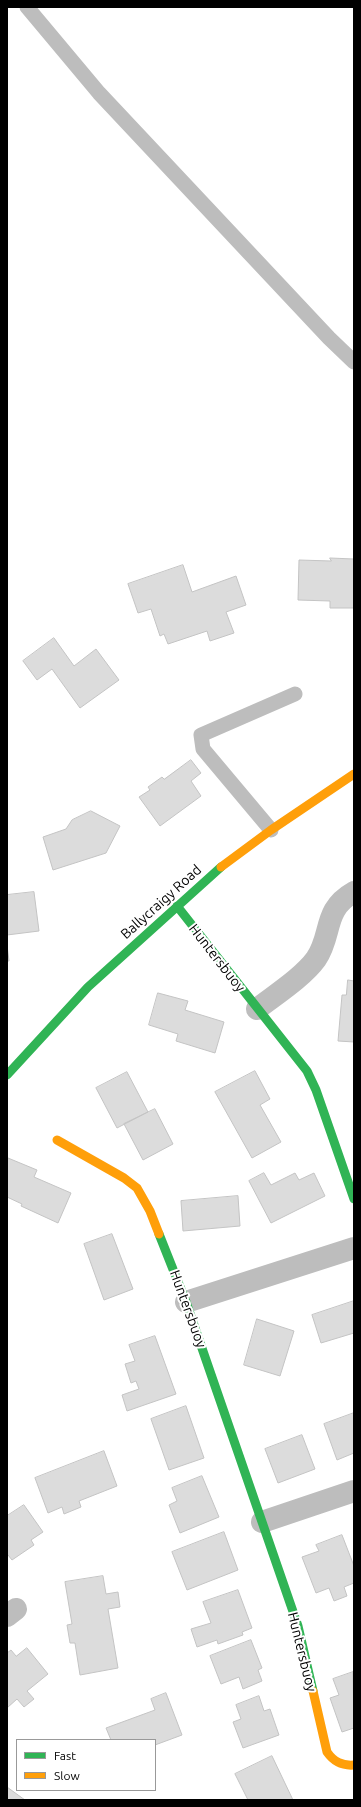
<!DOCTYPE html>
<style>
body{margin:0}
#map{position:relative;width:361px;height:1807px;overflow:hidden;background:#fff;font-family:Ubuntu,sans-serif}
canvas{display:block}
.frame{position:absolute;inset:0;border:8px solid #000;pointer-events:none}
.legend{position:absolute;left:16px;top:1739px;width:140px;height:52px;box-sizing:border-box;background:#fff;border:1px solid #999;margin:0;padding:5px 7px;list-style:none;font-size:12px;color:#000}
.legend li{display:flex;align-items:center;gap:8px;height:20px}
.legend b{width:20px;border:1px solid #999}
</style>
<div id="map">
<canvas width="361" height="1807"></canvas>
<div class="frame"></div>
<ul class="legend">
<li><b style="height:5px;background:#30b455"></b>Fast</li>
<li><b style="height:5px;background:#ff9f0a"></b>Slow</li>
</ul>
</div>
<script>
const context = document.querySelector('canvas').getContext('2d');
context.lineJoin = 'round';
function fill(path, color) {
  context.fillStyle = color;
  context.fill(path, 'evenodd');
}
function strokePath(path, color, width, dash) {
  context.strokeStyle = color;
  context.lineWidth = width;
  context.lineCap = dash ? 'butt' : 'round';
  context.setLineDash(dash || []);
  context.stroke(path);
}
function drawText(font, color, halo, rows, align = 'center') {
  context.font = font + ' Ubuntu,sans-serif';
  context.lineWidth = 4;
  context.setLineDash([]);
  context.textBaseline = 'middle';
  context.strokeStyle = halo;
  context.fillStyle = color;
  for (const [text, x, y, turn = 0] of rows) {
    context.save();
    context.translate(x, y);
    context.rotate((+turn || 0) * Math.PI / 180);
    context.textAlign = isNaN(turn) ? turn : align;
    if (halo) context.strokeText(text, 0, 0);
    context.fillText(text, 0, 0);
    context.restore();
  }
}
const building = new Path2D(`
 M330,558L354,559V608H330V601L298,600L299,560L331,561Z
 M183,565L192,592L236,576L246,605L226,612L234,633L210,641L207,631L168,644L164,634L160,636L151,609L138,613L128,584Z
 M54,638L74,666L96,649L119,680L80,708L52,669L37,680L23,661Z
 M191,760L201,773L191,781L201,796L160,826L139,797L150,790L148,787L162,777L164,779Z
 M91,811L120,826L106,853L53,870L43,837L66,829L72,820Z
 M34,892L39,931L7,935V895Z
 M7,945L9,961H7Z
 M348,980L354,981V1042L338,1041L342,995H346Z
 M158,993L188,1001L185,1010L224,1022L215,1053L176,1041L178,1034L149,1025Z
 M255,1071L270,1099L260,1105L281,1142L252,1158L215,1092Z
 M127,1072L148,1112L117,1128L96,1088Z
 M155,1109L173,1144L143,1160L124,1124Z
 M8,1158L37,1170L34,1177L71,1193L58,1223L21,1206L22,1204L7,1197Z
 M264,1173L271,1185L295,1173L299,1180L314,1173L325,1196L271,1223L249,1181Z
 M238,1196L240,1226L183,1231L181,1201Z
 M112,1234L133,1289L104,1300L84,1244Z
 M354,1301V1333L321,1343L312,1315Z
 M257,1319L294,1331L280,1376L244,1365Z
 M155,1336L176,1394L127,1411L122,1395L139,1389L136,1381L131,1383L125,1364L135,1361L129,1345Z
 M186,1406L204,1458L169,1470L151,1419Z
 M354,1413V1453L337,1460L324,1424Z
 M302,1435L315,1469L278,1483L265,1449Z
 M104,1451L117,1486L79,1501L81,1507L64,1514L62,1507L48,1513L35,1478Z
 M202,1476L219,1517L180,1533L169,1505L177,1501L172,1488Z
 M24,1505L43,1532L31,1540L34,1545L12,1560L8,1555L7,1556V1516Z
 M224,1532L238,1570L187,1590L172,1552Z
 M342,1535L354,1566V1583L344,1587L347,1596L334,1601L329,1588L316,1593L302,1557L319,1551L316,1545Z
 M103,1576L106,1594L118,1592L120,1607L108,1609L118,1668L80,1675L75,1643H70L67,1625L72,1624L65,1582Z
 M238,1590L252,1628L242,1632L243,1635L218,1644L217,1640L197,1647L191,1629L211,1623L203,1602Z
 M251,1640L262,1668L258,1670L262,1681L243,1689L239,1677L221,1684L210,1656Z
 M27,1648L48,1674L27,1691L34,1699L24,1707L17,1699L7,1708V1653L11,1650L16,1656Z
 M353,1672L354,1728L342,1732L330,1698L339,1695L333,1679Z
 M166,1693L182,1735L155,1745V1740H111L106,1728L155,1710L151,1699Z
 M259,1696L264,1711L270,1709L279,1735L243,1748L233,1722L241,1719L236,1705Z
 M272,1756L293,1800H248L235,1774Z
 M7,1787L25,1800H7Z`);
fill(building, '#dcdcdc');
strokePath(building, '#c4c4c4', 1);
strokePath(new Path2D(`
 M27,7L99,93L329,338L354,362
 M271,830L203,749L201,735L295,694`), '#bdbdbd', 15);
strokePath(new Path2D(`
 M257,1009C275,995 303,977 316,959C333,934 322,910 354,892
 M186,1302L354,1248
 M262,1522L354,1491
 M7,1616L16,1609`), '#bdbdbd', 22);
strokePath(new Path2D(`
 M177,906L307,1071L316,1090L354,1199
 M7,1075L88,987L221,867
 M159,1234L186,1302L298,1626L313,1691`), '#30b455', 9);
strokePath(new Path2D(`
 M221,867L271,830L354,774
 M57,1140L124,1178L137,1188L150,1211L159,1234
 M313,1691L327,1752C334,1762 342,1766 354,1765`), '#ff9f0a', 9);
drawText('14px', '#000', '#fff', [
 ["Ballycraigy Road",161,902,-42],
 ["Huntersbuoy",217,958,52],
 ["Huntersbuoy",188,1309,70],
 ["Huntersbuoy",302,1652,76]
]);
</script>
